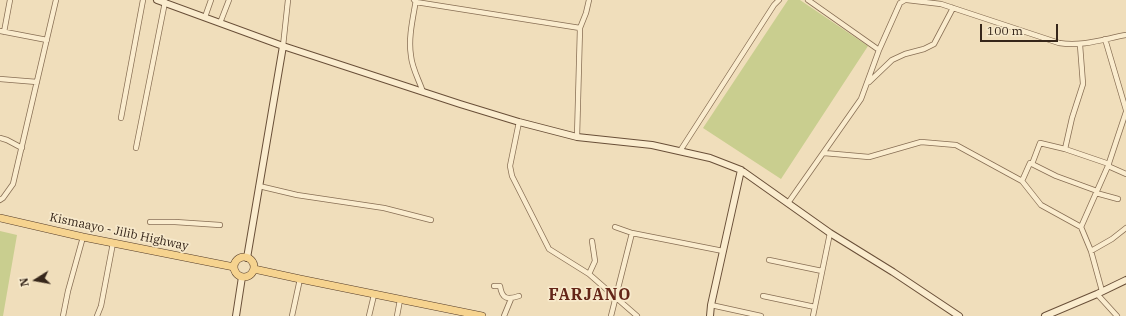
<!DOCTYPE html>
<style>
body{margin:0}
#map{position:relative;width:1126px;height:316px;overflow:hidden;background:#f0debb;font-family:"IBM Plex Serif",serif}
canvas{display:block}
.north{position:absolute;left:16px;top:260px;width:40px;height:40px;-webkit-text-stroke:3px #f7e9cb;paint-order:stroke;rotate:259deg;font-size:11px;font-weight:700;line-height:16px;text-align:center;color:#36261a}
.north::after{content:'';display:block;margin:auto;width:14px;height:18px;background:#36261a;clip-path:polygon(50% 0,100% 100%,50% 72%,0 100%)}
.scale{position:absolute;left:980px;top:24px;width:78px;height:18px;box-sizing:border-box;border:2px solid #36261a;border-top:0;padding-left:5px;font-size:12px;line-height:14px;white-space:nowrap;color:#36261a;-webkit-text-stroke:3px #f7e9cb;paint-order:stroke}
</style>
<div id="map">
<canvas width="1126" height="316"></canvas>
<div class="north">N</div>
<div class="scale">100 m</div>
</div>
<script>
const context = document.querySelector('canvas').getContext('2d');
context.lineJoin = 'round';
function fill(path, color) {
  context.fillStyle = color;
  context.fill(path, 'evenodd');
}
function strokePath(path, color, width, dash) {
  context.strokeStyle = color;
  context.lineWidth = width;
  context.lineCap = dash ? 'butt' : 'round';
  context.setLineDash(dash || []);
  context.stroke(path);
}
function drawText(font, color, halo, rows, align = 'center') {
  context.font = font + ' "IBM Plex Serif",serif';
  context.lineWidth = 3.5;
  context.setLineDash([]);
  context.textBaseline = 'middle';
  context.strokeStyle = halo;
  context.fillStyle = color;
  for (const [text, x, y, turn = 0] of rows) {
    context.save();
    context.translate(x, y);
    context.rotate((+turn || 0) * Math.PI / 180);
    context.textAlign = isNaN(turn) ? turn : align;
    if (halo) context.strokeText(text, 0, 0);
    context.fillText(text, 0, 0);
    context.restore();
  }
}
fill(new Path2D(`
 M788,0H800L868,46L781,179L703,128Z
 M0,231L17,235L3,316H0Z`), '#c9ce8f');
const street = new Path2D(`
 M414,0L416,2L580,28
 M416,0C413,18 408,38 411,56C412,68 419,80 423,92
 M808,0L879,50
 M907,0L941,4L1059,43C1082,47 1104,39 1126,35
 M205,17L211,0
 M220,23L229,0
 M0,31L47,40
 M4,32L10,0
 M1105,39L1126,110
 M283,46L288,0
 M0,79L37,82
 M869,82L892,60L905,54L924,49L934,44L953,8
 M121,118L143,0
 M519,122L510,166L512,176L549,249L589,274L637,316
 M577,137L580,28L586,13L589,0
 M0,138L7,140L22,148
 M136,148L165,2
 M1065,149L1109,164
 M680,151L774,5L779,0
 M824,153L869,157L921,142L956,145L1022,181L1041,205L1081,227L1091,251L1102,291
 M1032,164L1056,176L1097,191
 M1108,166L1126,174
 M1022,181L1030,163L1032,164L1040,143L1065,149L1072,118L1083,84L1080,45
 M259,186L297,195L384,208L431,220
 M1096,193L1118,199
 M0,200L3,198L13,184L56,0
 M788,203L861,99L879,50L900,3L905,0
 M150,222H175L220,225
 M615,227L632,233L723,251
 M1081,227L1108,166L1126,112
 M1091,251L1112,239L1126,228
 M769,260L822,271
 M589,274L595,261L592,241
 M494,286H500C502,299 507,300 519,296
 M1097,294L1117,316
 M763,296L815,307
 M711,305L761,316
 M63,316L68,291L83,237
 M97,316L101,306L113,243
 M292,316L300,279
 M369,316L374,295
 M397,316L400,300
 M504,316L511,299
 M611,316L632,233
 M813,316L830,233`);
const secondary = new Path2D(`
 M157,0L283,46L460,104L519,122L577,137L652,145L710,158L741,170L830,233L893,272L959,316
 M247,258L283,46
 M236,316L242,277
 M710,316L711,305L741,170
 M1045,316L1097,294L1126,280`);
const primary = new Path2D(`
 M0,218L83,237L234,267
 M234 267a10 10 0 1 1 20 0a10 10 0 1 1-20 0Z
 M254,269L300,279L482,316`);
strokePath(street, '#876e54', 6);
strokePath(secondary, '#694f38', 8);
strokePath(primary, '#543c29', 8);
strokePath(street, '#faecce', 4.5);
strokePath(secondary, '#faecce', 6);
strokePath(primary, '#f6d38f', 7);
drawText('12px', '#36261a', '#f7e9cb', [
 ["Kismaayo - Jilib Highway",119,232,12]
]);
context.letterSpacing = '1px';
drawText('bold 16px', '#642517', '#f7e9cb', [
 ["FARJANO",590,295]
]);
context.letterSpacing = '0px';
</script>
